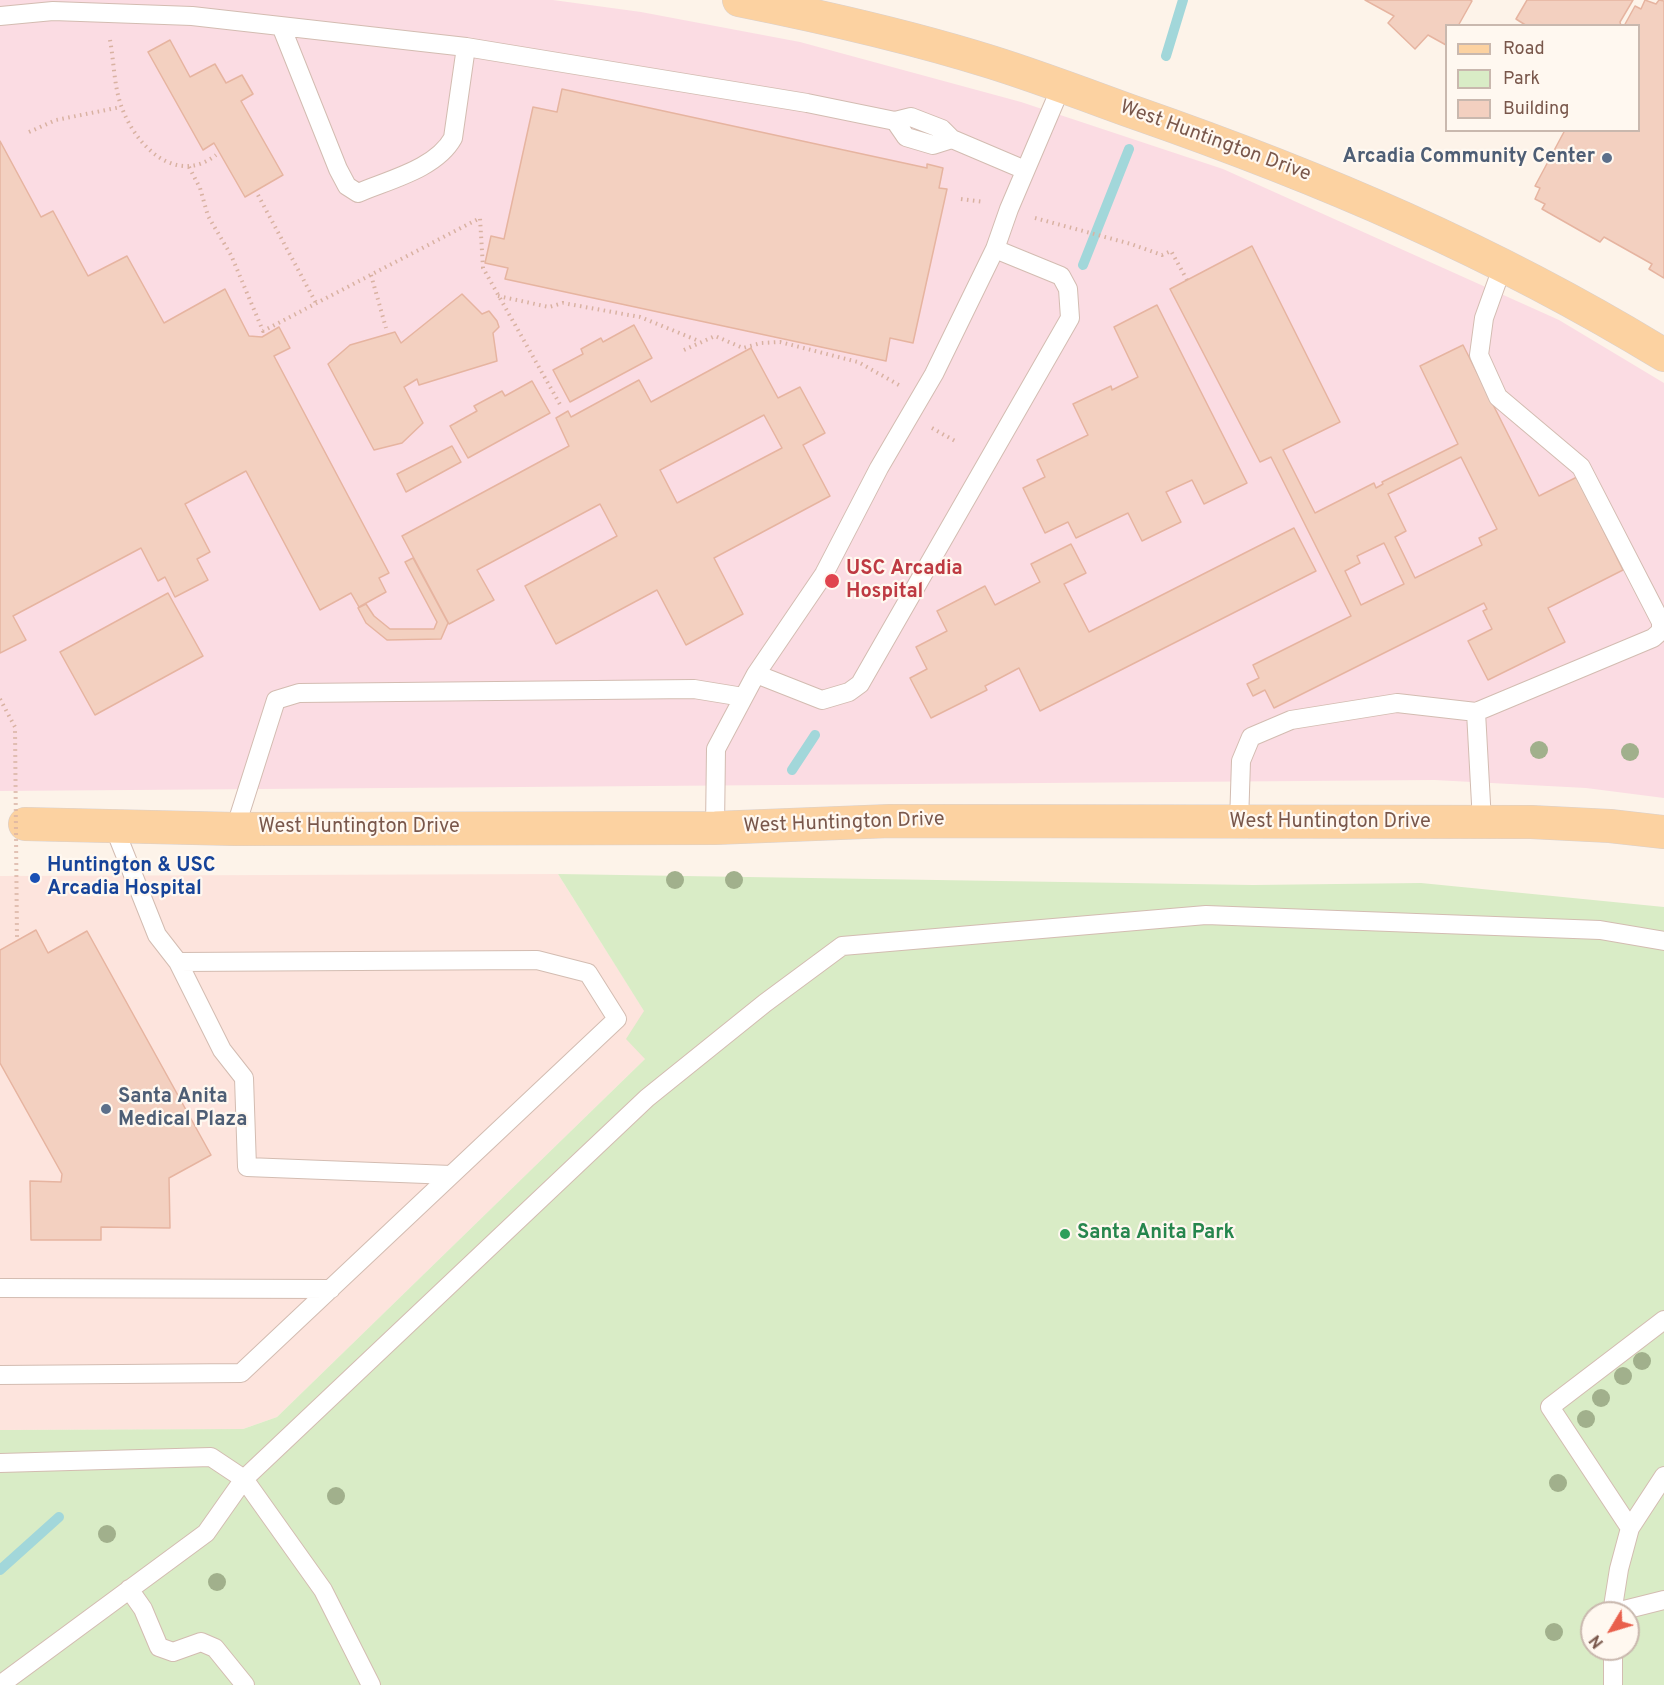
<!DOCTYPE html>
<style>
body{margin:0}
#map{position:relative;width:1664px;height:1685px;overflow:hidden;background:#fdf3e9;font-family:Overpass,sans-serif}
canvas{display:block}
.legend{position:absolute;left:1445px;top:24px;width:195px;height:108px;box-sizing:border-box;background:#fff8f0;border:2px solid #c9b8ae;margin:0;padding:8px 10px;list-style:none;font-size:18px;color:#79574b}
.legend li{display:flex;align-items:center;gap:12px;height:30px}
.legend b{width:30px;border:2px solid #c9b8ae}
.north{position:absolute;left:1580px;top:1601px;width:60px;height:60px;box-sizing:border-box;background:#fff8f0;border:2px solid #c9b8ae;border-radius:50%;rotate:232deg;font-size:16px;font-weight:700;line-height:24px;text-align:center;color:#79574b}
.north::after{content:'';display:block;margin:auto;width:21px;height:27px;background:#e9604c;clip-path:polygon(50% 0,100% 100%,50% 72%,0 100%)}
</style>
<div id="map">
<canvas width="1664" height="1685"></canvas>
<ul class="legend">
<li><b style="height:8px;background:#fcd2a1"></b>Road</li>
<li><b style="height:16px;background:#d9ecc6"></b>Park</li>
<li><b style="height:16px;background:#f3d0c0"></b>Building</li>
</ul>
<div class="north">N</div>
</div>
<script>
const context = document.querySelector('canvas').getContext('2d');
context.lineJoin = 'round';
function fill(path, color) {
  context.fillStyle = color;
  context.fill(path, 'evenodd');
}
function strokePath(path, color, width, dash) {
  context.strokeStyle = color;
  context.lineWidth = width;
  context.lineCap = dash ? 'butt' : 'round';
  context.setLineDash(dash || []);
  context.stroke(path);
}
function drawText(font, color, halo, rows, align = 'center') {
  context.font = font + ' Overpass,sans-serif';
  context.lineWidth = 4.5;
  context.setLineDash([]);
  context.textBaseline = 'middle';
  context.strokeStyle = halo;
  context.fillStyle = color;
  for (const [text, x, y, turn = 0] of rows) {
    context.save();
    context.translate(x, y);
    context.rotate((+turn || 0) * Math.PI / 180);
    context.textAlign = isNaN(turn) ? turn : align;
    if (halo) context.strokeText(text, 0, 0);
    context.fillText(text, 0, 0);
    context.restore();
  }
}
fill(new Path2D(`
 M558,874L645,1012V1059L277,1417L243,1429L0,1430V876Z`), '#fde4dd');
fill(new Path2D(`
 M0,0H553L641,12L800,42L1021,102L1223,169L1559,320L1664,383V798L1586,788L1434,780L0,791Z`), '#fbdce3');
fill(new Path2D(`
 M558,874L1253,885L1421,883L1664,907V1685H0V1430L243,1429L277,1417L645,1059L626,1039L644,1011ZM1592,1613H1628V1649H1592Z`), '#d9ecc6');
strokePath(new Path2D(`
 M1166,56L1183,0
 M1083,265L1129,149
 M792,770L815,735
 M0,1570L59,1517`), '#a2d7da', 10);
const building = new Path2D(`
 M1365,0H1470L1472,1L1458,26H1446V45L1428,35L1415,49L1388,23L1394,16Z
 M1527,0H1633L1620,22L1621,26H1527L1516,19Z
 M1645,0L1656,4L1659,0L1664,1V278L1649,269L1652,264L1604,237L1600,242L1542,209L1545,204L1535,199L1540,188L1535,186L1565,130H1638V26H1624L1635,6L1641,9Z
 M170,40L190,77L215,64L226,83L242,75L253,94L241,101L283,175L245,197L214,143L203,150L148,52Z
 M562,89L927,168V164L943,168L939,188L947,189L913,343L890,338L886,361L505,279L508,268L485,263L491,236L504,239L533,107L557,112Z
 M0,141L41,217L53,211L88,276L127,256L164,323L225,289L249,336L262,337L279,327L290,348L274,356L389,573L379,578L386,592L359,607L351,593L320,610L246,471L185,504L210,552L197,559L208,580L175,597L165,577L158,581L141,548L13,616L26,640L0,653Z
 M1252,246L1340,422L1283,450L1315,513L1374,483L1376,488L1383,484L1382,482L1458,444L1420,366L1463,345L1539,496L1577,477L1623,570L1548,608L1565,642L1488,680L1468,641L1492,629L1483,611L1487,609L1484,603L1274,708L1265,690L1253,696L1247,684L1259,678L1253,665L1351,616L1271,457L1260,462L1170,289ZM1461,457L1497,529L1479,538L1482,545L1415,578L1395,537L1406,531L1388,494ZM1384,543L1404,584L1361,605L1345,571L1360,563L1357,556Z
 M462,294L482,314L489,311L497,321L499,327L493,333L497,361L419,385L417,379L404,387L423,423L402,443L374,450L328,364L350,345L395,332L401,343Z
 M1157,305L1247,483L1204,504L1192,480L1166,492L1181,522L1142,541L1128,513L1076,538L1068,522L1045,533L1023,488L1045,477L1037,460L1088,435L1073,404L1111,386L1112,390L1138,377L1114,327Z
 M634,325L652,358L570,402L553,370L583,354L581,349L601,338L603,342Z
 M751,348L778,398L800,387L825,433L803,445L830,496L714,558L743,614L686,645L657,590L556,644L525,586L617,536L600,504L477,570L494,600L449,624L402,536L569,446L556,418L568,411L571,417L639,380L651,402ZM764,415L782,448L677,503L660,470Z
 M532,381L550,413L468,458L450,426L477,411L474,406L502,391L505,396Z
 M452,446L461,462L406,492L397,474Z
 M1294,528L1316,571L1040,711L1019,668L985,686L987,690L931,718L910,678L927,669L916,647L947,631L937,611L985,586L995,605L1040,582L1031,564L1071,544L1086,573L1064,584L1089,632Z
 M413,558L448,623L441,639L387,640L366,623L358,608L366,604L374,616L390,629H434L437,622L405,562Z
 M168,593L203,656L95,715L60,652Z
 M36,930L48,953L87,931L211,1155L169,1178L170,1228L101,1227V1240H31L30,1181L61,1182L62,1174L0,1063V950Z`);
fill(building, '#f3d0c0');
strokePath(building, '#e6b4a0', 1.5);
const service = new Path2D(`
 M0,16L53,11L192,16L466,47L807,103L895,121L911,117L942,129L952,139L1025,170
 M281,26L338,169L347,186L358,193C388,180 436,169 453,138L466,47
 M895,121L906,137L933,145L952,139
 M756,674L822,700L849,692L860,684L1070,318L1068,289L1061,276L995,249
 M1476,712L1482,822
 M1239,823L1241,761L1251,737L1291,720L1397,703L1476,712L1653,638L1661,631V622L1581,467L1498,397L1479,355L1484,318L1503,265
 M114,827L157,935L178,962L222,1050L244,1078L247,1167L451,1175
 M715,828L716,749L756,674L824,574L879,468L934,374L995,249L1009,209L1061,87
 M235,829L276,700L299,693L694,689L743,697
 M0,1288L331,1289
 M0,1375L241,1373L617,1019L588,973L537,960L178,962
 M0,1463L211,1457L244,1479L323,1590L371,1685
 M1630,1528L1550,1407L1664,1320
 M129,1589L143,1609L159,1647L173,1652L201,1642L215,1648L245,1685
 M1612,1613L1619,1569L1630,1528L1664,1476
 M1612,1613L1664,1600
 M1613,1649V1685
 M0,1685L206,1533L244,1479L647,1098L765,1003L842,946L1206,915L1600,930L1664,941`);
const primary = new Path2D(`
 M739,0C824,17 908,36 991,62C1039,77 1086,95 1133,112C1320,177 1494,251 1664,355
 M25,824L235,829L715,828L890,821L1531,822L1610,826L1664,832`);
strokePath(service, '#d3bcb1', 20);
strokePath(primary, '#d9d0cd', 34);
strokePath(new Path2D(`
 M110,40C114,61 114,88 122,108C136,146 176,186 216,155
 M29,132L56,120L121,107
 M189,167L200,188L208,216L231,255L263,331L480,218L483,268L562,408
 M258,195L316,303
 M961,199L984,202
 M1035,218L1131,244L1162,255L1171,251L1187,280
 M371,275L386,328
 M498,296L549,307L563,303L640,317L699,341
 M684,350L715,336L743,348L761,343L780,342L858,362L899,385
 M932,428L955,441`), '#d9b2a2', 4, [1.5, 4.5]);
strokePath(service, '#fff', 18);
strokePath(primary, '#fcd2a1', 33);
strokePath(new Path2D(`
 M0,699L15,727L17,940`), '#d9b2a2', 4, [1.5, 4.5]);
context.fillStyle = '#a1b08c';
for (const [x, y] of [
 [1539,750],
 [1630,752],
 [675,880],
 [734,880],
 [1642,1361],
 [1623,1376],
 [1601,1398],
 [1586,1419],
 [1558,1483],
 [336,1496],
 [107,1534],
 [217,1582],
 [1554,1632]
]) {
  context.beginPath();
  context.arc(x, y, 9, 0, 2 * Math.PI);
  context.fill();
}
for (const [x, y, r, color] of [
 [1607,158,6,"#5c6f8a"],
 [832,581,8,"#e0444e"],
 [35,878,6,"#1a4fb4"],
 [106,1109,6,"#5c6f8a"],
 [1065,1234,6,"#2e9e5b"]
]) {
  const dot = new Path2D();
  dot.arc(x, y, r, 0, 2 * Math.PI);
  context.fillStyle = color;
  context.fill(dot);
  strokePath(dot, '#fff8f0', 2);
}
drawText('20px', '#79574b', '#fff8f0', [
 ["West Huntington Drive",1215,142,20],
 ["West Huntington Drive",1330,823],
 ["West Huntington Drive",844,824,-2],
 ["West Huntington Drive",359,828]
]);
drawText('bold 20px', '#4e5e75', '#fff8f0', [
 ["Arcadia Community Center",1595,158],
 ["Santa Anita",118,1098,"left"],
 ["Medical Plaza",118,1121,"left"]
], 'right');
drawText('bold 20px', '#be3a42', '#fff8f0', [
 ["USC Arcadia",846,570],
 ["Hospital",846,593]
], 'left');
drawText('bold 20px', '#164399', '#fff8f0', [
 ["Huntington & USC",47,867],
 ["Arcadia Hospital",47,890]
], 'left');
drawText('bold 20px', '#27864d', '#fff8f0', [
 ["Santa Anita Park",1077,1234]
], 'left');
</script>
